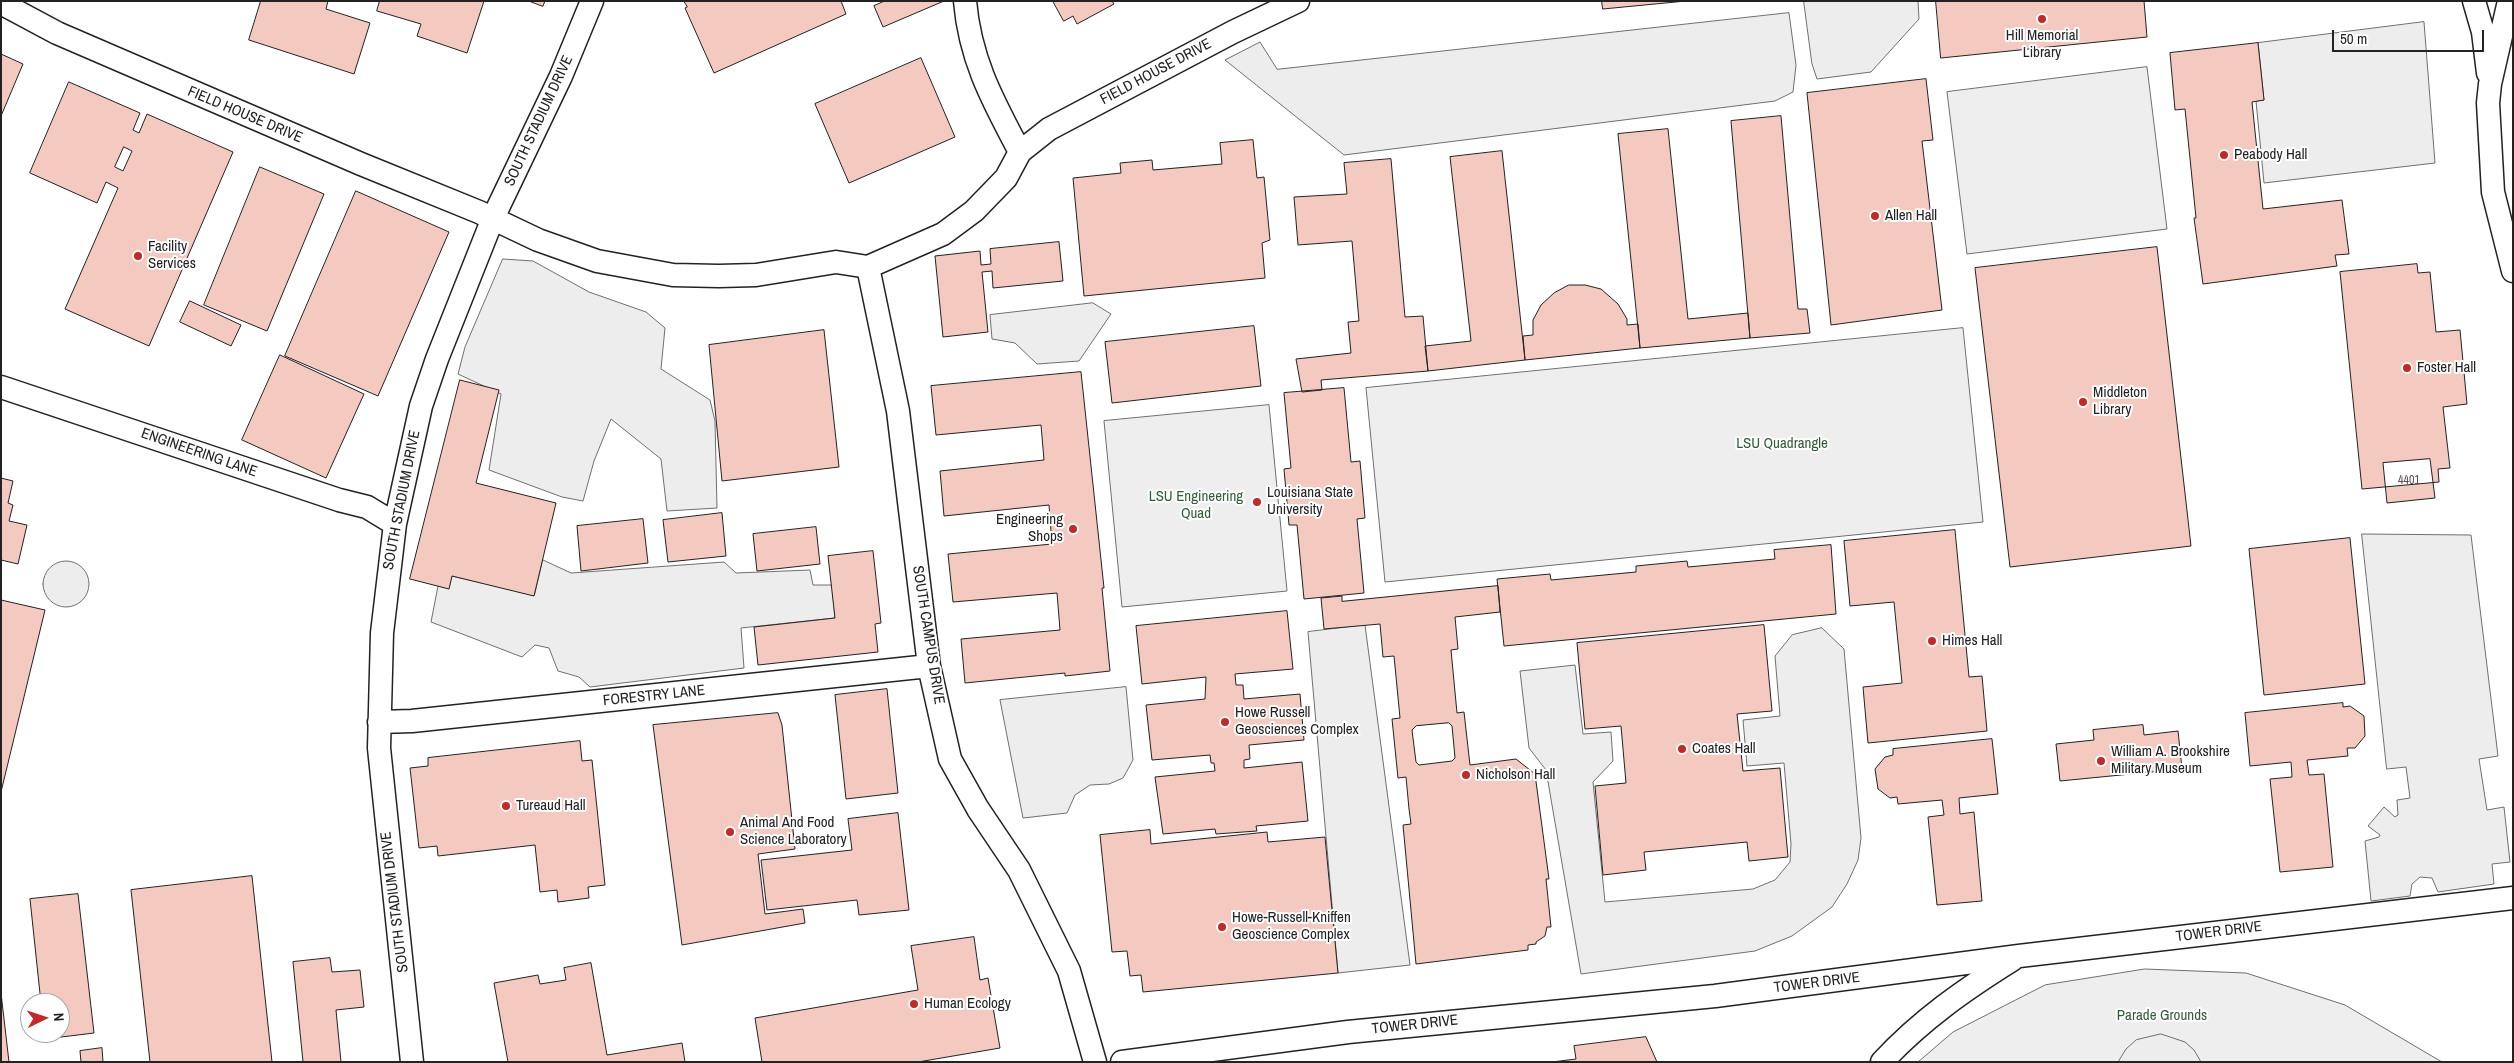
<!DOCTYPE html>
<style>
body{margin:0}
#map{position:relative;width:2514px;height:1063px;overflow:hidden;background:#fff;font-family:"Archivo Narrow",sans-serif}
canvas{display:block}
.frame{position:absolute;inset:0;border:2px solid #222;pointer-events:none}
.north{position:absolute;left:20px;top:993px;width:50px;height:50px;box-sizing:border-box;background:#fff;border:1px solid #a7a7a7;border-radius:50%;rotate:86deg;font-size:14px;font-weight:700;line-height:20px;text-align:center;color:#222}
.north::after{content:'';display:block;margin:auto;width:18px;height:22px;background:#c62828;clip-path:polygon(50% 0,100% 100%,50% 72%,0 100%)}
.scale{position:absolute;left:2332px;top:30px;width:152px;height:22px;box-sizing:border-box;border:2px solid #222;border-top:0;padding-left:6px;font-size:15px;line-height:18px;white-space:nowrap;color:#222;-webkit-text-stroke:4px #fff;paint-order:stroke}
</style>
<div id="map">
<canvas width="2514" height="1063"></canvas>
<div class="frame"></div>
<div class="north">N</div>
<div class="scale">50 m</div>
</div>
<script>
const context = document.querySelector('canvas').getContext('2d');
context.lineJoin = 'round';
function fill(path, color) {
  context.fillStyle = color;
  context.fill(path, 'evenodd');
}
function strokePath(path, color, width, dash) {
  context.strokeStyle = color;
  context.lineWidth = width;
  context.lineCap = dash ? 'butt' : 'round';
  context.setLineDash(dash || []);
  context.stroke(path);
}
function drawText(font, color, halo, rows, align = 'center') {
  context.font = font + ' "Archivo Narrow",sans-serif';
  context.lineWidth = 4;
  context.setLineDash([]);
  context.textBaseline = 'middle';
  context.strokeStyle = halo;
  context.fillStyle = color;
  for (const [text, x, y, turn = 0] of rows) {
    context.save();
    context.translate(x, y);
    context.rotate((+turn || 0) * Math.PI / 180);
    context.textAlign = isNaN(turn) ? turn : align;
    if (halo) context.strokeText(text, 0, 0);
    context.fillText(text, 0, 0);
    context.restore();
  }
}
const green = new Path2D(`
 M2147,67L2167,229L1967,254L1947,92Z
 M1963,328L1983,522L1385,582L1366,388Z
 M1269,405L1287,591L1122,607L1104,421Z
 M2145,969L2246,973L2345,1005L2442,1062H1918L1953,1032L2045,985Z`);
fill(green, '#eee');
strokePath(green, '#6f6f6f', 1);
const parking = new Path2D(`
 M1804,1H1918L1919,19L1871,72L1817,79L1812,64Z
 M1789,13L1796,65L1793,92L1775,101L1344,155L1225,60L1260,42L1277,69Z
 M2424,22L2435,163L2264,183L2256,101L2264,100L2258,43Z
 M503,259L533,261L589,292L646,312L665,328L661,369L710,400L715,421L717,508L667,511L661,459L611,419L594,461L583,501L562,497L489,470L501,394L458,374L465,347Z
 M1093,303L1111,314L1079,361L1037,364L1015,343L992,339L990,315Z
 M2362,534L2471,535L2498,756L2479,759L2487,810L2504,807L2510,862L2492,864L2494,884L2438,892L2432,878L2420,877L2412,884L2410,896L2371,901L2365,841L2379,837L2380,835L2368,826L2384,807L2395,817L2398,815L2397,800L2410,798L2406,767L2387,769Z
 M543,560L571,573L724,562L736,573L810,570L813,585H832L835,618L741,628L744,668L590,687L579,677L558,671L549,648L535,645L522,657L431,622L438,586L449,588L452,576L534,595Z
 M43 584a23 23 0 1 1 46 0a23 23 0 1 1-46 0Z
 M1365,625L1410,965L1338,973L1308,632Z
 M1822,628L1844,649L1861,838L1858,860L1847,884L1832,907L1792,936L1755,951L1581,974L1546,770L1529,748L1520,671L1575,665L1583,734L1611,732L1613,761L1593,782L1605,902L1753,889L1775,880L1790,862L1791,844L1784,763L1747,766L1743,720L1780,716L1775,656L1792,635Z
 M1126,687L1133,760L1123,778L1109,784L1090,785L1075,795L1067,813L1023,818L1000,700Z
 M2161,1034L2185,1042L2194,1050L2201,1062H2118L2126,1049L2136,1040Z`);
fill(parking, '#ededed');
strokePath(parking, '#6f6f6f', 1);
const building = new Path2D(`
 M261,1H328L326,9L370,23L354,74L249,40Z
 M380,1H484L467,53L417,36L421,24L377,11Z
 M529,1H545L543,6Z
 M684,1H841L846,14L714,73L685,8L687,7Z
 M885,1H944L883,27L874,6Z
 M1053,1H1112L1114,4L1077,24L1073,16L1064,21Z
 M1602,1H1686L1603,9Z
 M1936,1H2144L2147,37L1941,58Z
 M2258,43L2264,100L2252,102L2263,209L2342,200L2349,254L2335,255L2337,266L2203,284L2194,218H2196L2185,109L2175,110L2170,53Z
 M1,54L23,64L1,116Z
 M921,58L955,137L849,183L815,104Z
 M1926,79L1933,140L1922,141L1942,310L1831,325L1807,93Z
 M69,82L140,113L133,130L139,133L147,114L233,152L149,346L65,309L118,188L106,182L97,203L30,173ZM124,147L132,151L123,171L115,167Z
 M1781,116L1798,309H1807L1810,333L1750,338L1731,121Z
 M1668,129L1688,319L1748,313L1750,338L1640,348L1618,134Z
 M1253,140L1257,178L1264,177L1270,240L1262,243L1265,278L1084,296L1073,178L1121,173L1120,163L1152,160L1153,170L1222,164L1220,143Z
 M1502,151L1525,360L1428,371L1425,346L1471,341L1450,157Z
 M1391,159L1405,317L1423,316L1428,371L1321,380L1322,390L1302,392L1296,359L1351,353L1348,322L1359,321L1352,241L1298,245L1294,197L1347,194L1344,163Z
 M260,167L324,194L267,331L204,305Z
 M356,191L449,232L378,396L285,356Z
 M1059,242L1063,281L993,288L992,271L982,272L988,332L943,337L935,256L980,251L981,265L991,264L990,249Z
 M2157,247L2191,546L2010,567L1975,268Z
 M2417,264L2418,273L2430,272L2436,332L2460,330L2467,404L2443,407L2450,468L2438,469L2439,482L2362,489L2340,272Z
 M1569,285H1585L1601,289L1618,304L1627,319V325L1638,324L1640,348L1525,360L1523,336L1533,335V320L1541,305L1554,293Z
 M190,301L241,325L231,346L180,322Z
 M1254,326L1261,386L1112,403L1105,342Z
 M824,330L839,467L722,481L709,345Z
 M280,355L364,394L326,478L242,440Z
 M1081,372L1104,588H1102L1110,671L1065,676V673L965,683L961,639L1060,630L1057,593L953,602L948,554L1052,544L1049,505L944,516L940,471L1044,460L1041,425L936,435L931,386Z
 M460,380L499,390L476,483L556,503L534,596L452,576L449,589L410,579Z
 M1344,388L1351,462L1360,461L1365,518L1357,519L1364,593L1304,599L1297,525H1289L1284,469L1291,468L1284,393Z
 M2430,459L2435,498L2387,503L2383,463Z
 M1,478L13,481L8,503L13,505L9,521L27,525L18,564L1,560Z
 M722,513L726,556L668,562L663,520Z
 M643,519L648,563L581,571L577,526Z
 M816,527L820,564L757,571L753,534Z
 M1955,530L1969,677L1982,676L1987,731L1868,743L1863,687L1902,683L1894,602L1850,606L1844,541Z
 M2350,538L2365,684L2264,695L2249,549Z
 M1831,545L1836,614L1504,646L1497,579L1550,574L1551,580L1636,572V566L1687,561L1688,567L1775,559L1774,550Z
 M873,551L881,623L875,624L878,652L758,665L754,627L835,618L828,556Z
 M1498,586L1500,612L1455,617L1458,649L1451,650L1457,713L1464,712L1470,765L1516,759L1535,774L1549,879H1546L1551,927H1547L1545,936L1536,942V944L1528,945V950L1416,964L1403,825L1411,824L1409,809L1406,777L1398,778L1392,719L1400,718L1394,656L1383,657L1380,624L1324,629L1321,598L1342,596V601Z
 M1,600L45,610L1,792Z
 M1287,611L1293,669L1235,674L1236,685H1243L1244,699L1300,694L1304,740L1249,745L1250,759L1244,760V768L1302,762L1308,821L1256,826L1257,831L1216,834L1215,829L1163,834L1155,777L1215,771L1214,763H1211L1210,755L1152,760L1146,705L1205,699L1206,677L1142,684L1136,626Z
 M1764,625L1772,711L1737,714L1743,771L1780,768L1788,857L1749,861L1747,842L1644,852L1646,870L1603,875L1595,786L1626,783L1621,726L1585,729L1577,643Z
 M887,689L898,793L846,799L835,695Z
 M2343,703V707L2350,706L2364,716L2365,736L2355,748H2347L2348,756L2307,760L2309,775L2324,774L2333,867L2280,872L2270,779L2292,777L2291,762L2250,766L2245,713Z
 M778,713L782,725L795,849L758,854L765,914L803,909L805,923L682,945L653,725Z
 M1449,723L1452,726L1455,758L1452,761L1419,765L1416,762L1412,730L1416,726Z
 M2143,725L2144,735L2178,731L2182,769L2060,781L2056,744L2094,740L2093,730Z
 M1992,739L1998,794L1959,798L1960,814L1974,812L1982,901L1937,905L1928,817L1944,815L1942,800L1898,804L1897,797L1890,798L1878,789L1875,769L1885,757L1893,755V749Z
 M580,741L582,761L592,760L605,885L588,887L589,898L558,902L557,890L540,892L535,845L438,856L437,846L419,848L410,768L428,766V758Z
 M898,813L909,910L859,915L857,900L767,910L761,860L852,850L848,819Z
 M1150,830L1151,844L1267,832L1268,842L1325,837L1338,973L1143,992L1141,975L1130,976L1127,951L1112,952L1100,835Z
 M252,876L272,1062H150L131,890Z
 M78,894L94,1033L45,1039V1033H60V1003H41L30,899Z
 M974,937L980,980L988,978L1000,1048L918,1062H762L755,1018L918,990L911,946Z
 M330,958L332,972L360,970L364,1007L336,1010L341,1062H303L293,962Z
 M591,963L607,1055L682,1043L685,1062H508L494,983L538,975L540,984L566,980L564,968Z
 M1,993L9,1062H1Z
 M1646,1037L1657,1062H1552L1576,1059L1574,1046Z
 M102,1048L103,1062H81L80,1051Z`);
fill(building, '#f3c9c0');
strokePath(building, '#222', 1);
const minor = new Path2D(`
 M965,1C970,60 993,101 1020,152
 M2474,1L2483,32L2488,73
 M2509,1L2490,84L2488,103L2493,192L2513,271
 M1,3L57,33L361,164L479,212L538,240L597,261L673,275L719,276L756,275L836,262L868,267L943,234L974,211L1006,178L1020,152L1049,129L1233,32L1298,1
 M868,267L898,411L929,666L950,759L978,809L1019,870L1069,971L1095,1062
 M1,387L339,500L367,507L395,524
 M379,722L412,721L929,666
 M412,1062L379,748L382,633L395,524L421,406L437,359L493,218L561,76L592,1
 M1122,1062L1348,1032L1715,996L2019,956L2513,898
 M1882,1062C1921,1020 1964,990 2012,960`);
strokePath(minor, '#222', 25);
strokePath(minor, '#fff', 22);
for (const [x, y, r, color] of [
 [2042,19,5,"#c62828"],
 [2224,155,5,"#c62828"],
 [1875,216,5,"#c62828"],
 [138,256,5,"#c62828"],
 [2407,368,5,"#c62828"],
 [2083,402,5,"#c62828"],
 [1257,502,5,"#c62828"],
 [1073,529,5,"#c62828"],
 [1932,641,5,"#c62828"],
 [1225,722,5,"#c62828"],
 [1682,749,5,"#c62828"],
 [2101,761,5,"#c62828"],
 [1466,775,5,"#c62828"],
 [506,806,5,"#c62828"],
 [730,832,5,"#c62828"],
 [1222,927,5,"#c62828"],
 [914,1004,5,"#c62828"]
]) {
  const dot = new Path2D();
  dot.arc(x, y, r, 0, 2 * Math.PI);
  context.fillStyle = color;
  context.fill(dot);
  strokePath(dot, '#fff', 2);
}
drawText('12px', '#564c4a', null, [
 ["4401",2409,481]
]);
drawText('15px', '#222', '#fff', [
 ["Hill Memorial",2042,36,"center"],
 ["Library",2042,53,"center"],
 ["Peabody Hall",2234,155],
 ["Allen Hall",1885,216],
 ["Facility",148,247],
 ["Services",148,264],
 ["Foster Hall",2417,368],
 ["Middleton",2093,393],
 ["Library",2093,410],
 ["Louisiana State",1267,493],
 ["University",1267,510],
 ["Engineering",1063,520,"right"],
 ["Shops",1063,537,"right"],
 ["Himes Hall",1942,641],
 ["Howe Russell",1235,713],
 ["Geosciences Complex",1235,730],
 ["Coates Hall",1692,749],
 ["William A. Brookshire",2111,752],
 ["Military Museum",2111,769],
 ["Nicholson Hall",1476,775],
 ["Tureaud Hall",516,806],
 ["Animal And Food",740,823],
 ["Science Laboratory",740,840],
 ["Howe-Russell-Kniffen",1232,918],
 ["Geoscience Complex",1232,935],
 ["Human Ecology",924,1004]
], 'left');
drawText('15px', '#222', '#fff', [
 ["FIELD HOUSE DRIVE",1156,72,-28],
 ["FIELD HOUSE DRIVE",245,115,23],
 ["SOUTH STADIUM DRIVE",539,121,-65],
 ["ENGINEERING LANE",199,453,19],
 ["SOUTH STADIUM DRIVE",402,500,-79],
 ["SOUTH CAMPUS DRIVE",928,635,81],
 ["FORESTRY LANE",654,696,-6],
 ["SOUTH STADIUM DRIVE",395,902,-97],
 ["TOWER DRIVE",2219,932,-7],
 ["TOWER DRIVE",1817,983,-7],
 ["TOWER DRIVE",1415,1025,-6]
]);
drawText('15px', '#2f5e38', '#fff', [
 ["LSU Quadrangle",1782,444],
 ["LSU Engineering",1196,497],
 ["Quad",1196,514],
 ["Parade Grounds",2162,1016]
]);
</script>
